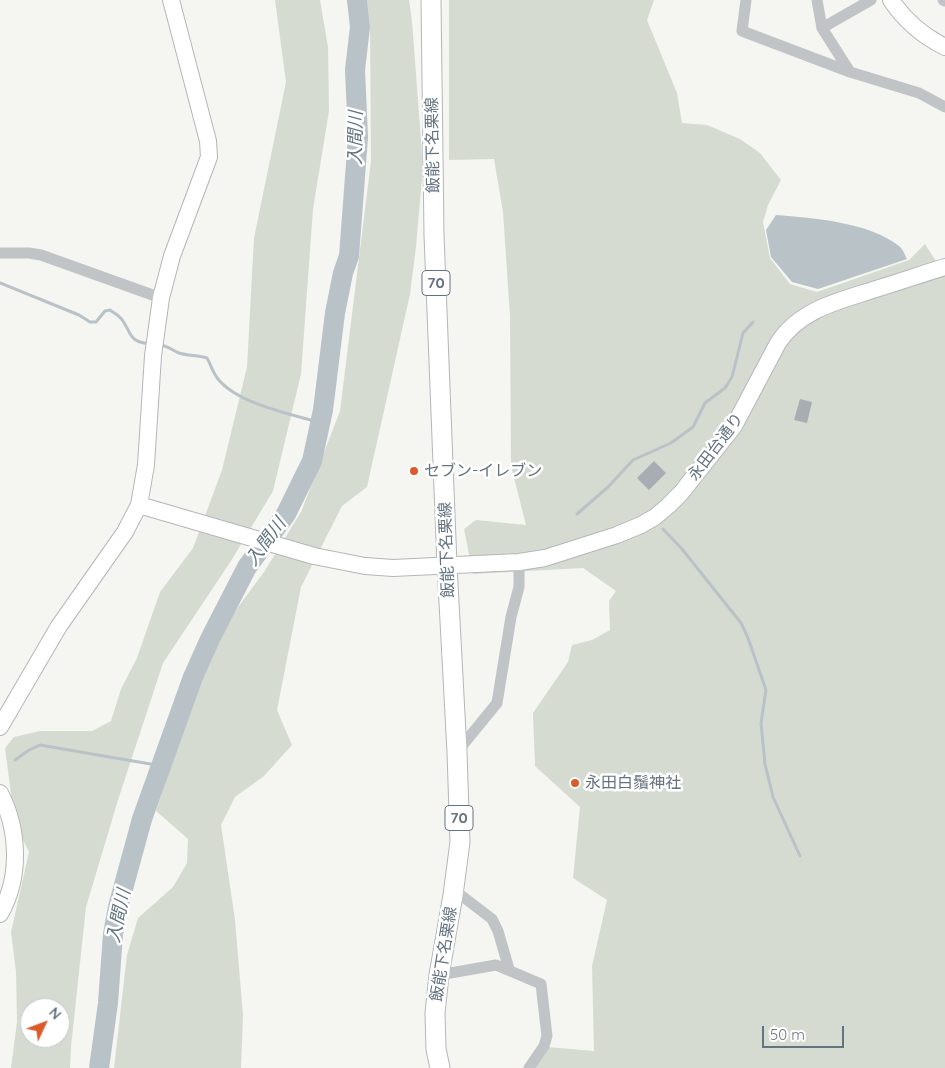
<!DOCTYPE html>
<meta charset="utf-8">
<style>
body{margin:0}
#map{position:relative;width:945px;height:1068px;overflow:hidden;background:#f5f5f1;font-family:Quicksand,sans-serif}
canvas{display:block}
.north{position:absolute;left:20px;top:998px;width:50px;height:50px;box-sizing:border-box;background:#fff;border:1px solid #c1c7cd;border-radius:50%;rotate:47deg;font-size:14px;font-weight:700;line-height:20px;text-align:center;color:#657381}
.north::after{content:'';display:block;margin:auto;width:18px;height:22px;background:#db5b2b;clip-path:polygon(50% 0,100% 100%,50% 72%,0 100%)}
.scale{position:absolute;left:762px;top:1026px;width:82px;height:22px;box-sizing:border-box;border:2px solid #657381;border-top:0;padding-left:6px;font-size:15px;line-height:18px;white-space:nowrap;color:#657381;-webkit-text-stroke:4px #fff;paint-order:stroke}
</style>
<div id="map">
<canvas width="945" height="1068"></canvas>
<div class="north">N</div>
<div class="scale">50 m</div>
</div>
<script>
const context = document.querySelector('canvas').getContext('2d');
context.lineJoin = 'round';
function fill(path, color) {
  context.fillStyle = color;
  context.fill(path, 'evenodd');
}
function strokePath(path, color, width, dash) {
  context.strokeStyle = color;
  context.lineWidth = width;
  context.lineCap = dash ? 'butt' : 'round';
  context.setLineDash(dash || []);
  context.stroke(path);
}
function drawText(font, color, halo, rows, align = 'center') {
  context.font = font + ' Quicksand,"Noto Sans JP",sans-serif';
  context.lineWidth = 5;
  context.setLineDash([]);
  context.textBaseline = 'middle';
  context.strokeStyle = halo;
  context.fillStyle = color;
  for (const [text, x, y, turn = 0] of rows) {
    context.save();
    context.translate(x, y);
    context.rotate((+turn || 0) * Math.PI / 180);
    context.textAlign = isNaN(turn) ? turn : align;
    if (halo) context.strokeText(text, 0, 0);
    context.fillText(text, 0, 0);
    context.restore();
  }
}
fill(new Path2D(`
 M275,0H320L328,47L329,111L313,209L301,374L273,491L231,561L163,663L118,800L86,907L71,1047L70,1068H11L17,1022L16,972L11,932L29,852L15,824L5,748L14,737L40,731H92L111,721L121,689L137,658L160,592L193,548L222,470L247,367L254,238L286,82ZM30,1008H60V1038H30Z
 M367,0H409L412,21L423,167L416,247L410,294L367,487L342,506L301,587L277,710L292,745L264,776L235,797L221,825L235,920L243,1015L241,1068H114L127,955L138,918L173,887L187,863L188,839L156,811L204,666L238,607L264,572L301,512L340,411L371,161L370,26Z
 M449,0H654L647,20L677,93L682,123L707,125L740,139L760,153L781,180L768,205L763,222L770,258L790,284L817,292L909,260L925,244L945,275V1068H532L547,1047L594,1051L592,966L607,900L573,878L580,807L535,766L533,713L568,662L572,645L592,640L610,630L609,601L616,591L583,568L473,574L464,529L476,520L526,525L511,466L510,316L503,212L494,159L449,160Z`), '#d6dbd2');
fill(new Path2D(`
 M776,215C813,218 869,222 899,246C903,249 905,255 907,259L818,289L792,282L771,257L766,230Z`), '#b8c2c7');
strokePath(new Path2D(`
 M0,283L79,315L90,322H96L105,311L110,310C114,313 120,316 123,321C132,335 129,341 149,344
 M160,345C168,346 172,350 179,353C188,356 198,355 207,358C211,365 213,373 218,379C238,404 291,414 321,423
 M577,514L608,487L633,460L671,443L693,427L705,403L725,388L732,377L743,333L753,322
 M663,529L682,549L741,623L748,638L766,690L761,723L765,764L773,797L800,856
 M15,760L29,750L40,745L162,766`), '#b8c2c7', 3);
strokePath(new Path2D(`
 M99,1068L108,1003L113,934L118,907L142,819L193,677L210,639L247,567L286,514L312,461L323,410L335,313L343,273L349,256L358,137L355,70L360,27L357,0`), '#b8c2c7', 20);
fill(new Path2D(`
 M800,399L812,402L807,423L794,420Z
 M654,461L666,473L649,490L637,478Z`), '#a7adb3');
const secondary = new Path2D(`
 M891,0C905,21 923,36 945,47
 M139,505L314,556L365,566L393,568L519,562L545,558L617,535L641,525L655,517L668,506L681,493L734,426L778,343C800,309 839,301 876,289C899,282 922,274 945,267
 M0,727L59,626L125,532L139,505L146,465L153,356L161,298L172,256L209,157L208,141L171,0
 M0,793C19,830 21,877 0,914`);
const primary = new Path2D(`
 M431,0L434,235L447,565L457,752L460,842L453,895L439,975L435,1013L436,1049L440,1068`);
strokePath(secondary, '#b3b7bb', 18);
strokePath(primary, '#b3b7bb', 21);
strokePath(new Path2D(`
 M746,0L742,31L850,72L919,93L945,107
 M817,0L822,28L850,72
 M943,0L945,1
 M822,28L871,0
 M0,253H29L41,255L161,298
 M457,752L497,703L511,617L519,587V562
 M453,895L462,896L492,919L498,931L509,969
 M439,975L496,965L541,984L547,1036L544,1046L529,1068`), '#c0c4c7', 11);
strokePath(secondary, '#fff', 16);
strokePath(primary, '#fff', 19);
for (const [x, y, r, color] of [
 [414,471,5,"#db5b2b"],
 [575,783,5,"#db5b2b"]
]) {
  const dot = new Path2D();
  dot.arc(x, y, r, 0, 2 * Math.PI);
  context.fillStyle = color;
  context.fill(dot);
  strokePath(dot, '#fff', 2);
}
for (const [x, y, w] of [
 [436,283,28],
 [459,818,28]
]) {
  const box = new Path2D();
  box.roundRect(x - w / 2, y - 12.5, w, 25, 4);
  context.fillStyle = '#fff';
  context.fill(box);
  strokePath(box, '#657381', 1);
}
drawText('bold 15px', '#657381', null, [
 ["70",436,283],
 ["70",459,818]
]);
drawText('16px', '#657381', '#fff', [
 ["飯能下名栗線",433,145,-91],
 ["永田台通り",716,447,-53],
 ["飯能下名栗線",447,550,-92],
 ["飯能下名栗線",444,954,-81]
]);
drawText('16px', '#657381', '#fff', [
 ["セブン-イレブン",424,471],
 ["永田白鬚神社",585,783]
], 'left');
drawText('italic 18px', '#60757e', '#fff', [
 ["入間川",356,138,-89],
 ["入間川",266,542,-54],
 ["入間川",119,916,-78]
]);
</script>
